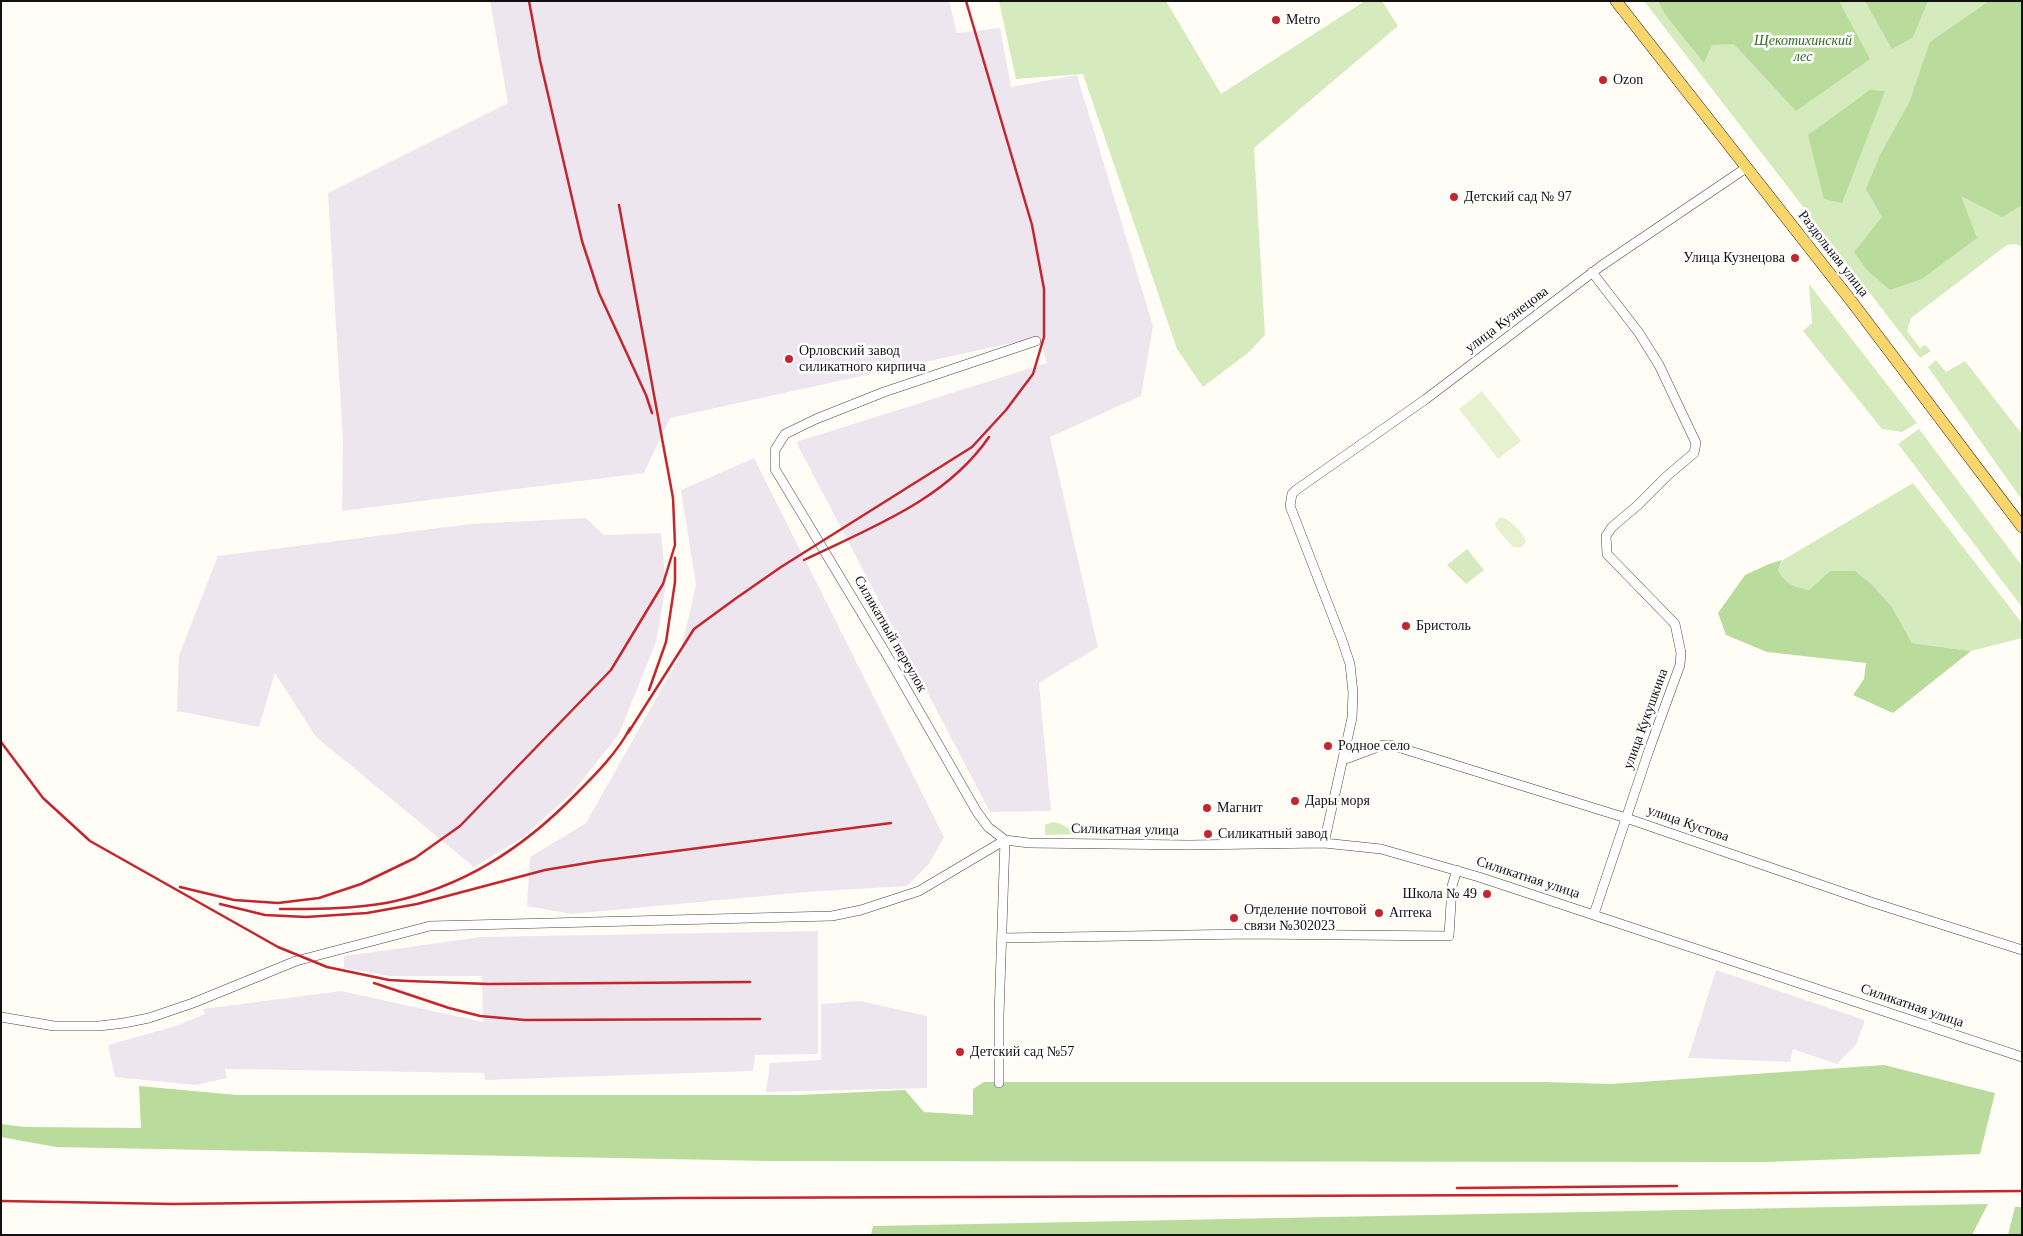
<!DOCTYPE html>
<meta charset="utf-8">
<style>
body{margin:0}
#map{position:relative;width:2023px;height:1236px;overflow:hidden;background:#fffdf5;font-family:Georgia,serif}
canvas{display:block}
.frame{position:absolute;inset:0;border:2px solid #111;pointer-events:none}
</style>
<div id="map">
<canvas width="2023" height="1236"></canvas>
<div class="frame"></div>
</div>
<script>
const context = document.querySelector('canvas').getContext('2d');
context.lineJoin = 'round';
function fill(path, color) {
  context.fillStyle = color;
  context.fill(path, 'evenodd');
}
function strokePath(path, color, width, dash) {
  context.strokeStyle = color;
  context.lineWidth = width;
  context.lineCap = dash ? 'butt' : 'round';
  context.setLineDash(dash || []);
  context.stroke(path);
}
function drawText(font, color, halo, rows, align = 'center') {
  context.font = font + ' Georgia,serif';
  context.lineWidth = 5;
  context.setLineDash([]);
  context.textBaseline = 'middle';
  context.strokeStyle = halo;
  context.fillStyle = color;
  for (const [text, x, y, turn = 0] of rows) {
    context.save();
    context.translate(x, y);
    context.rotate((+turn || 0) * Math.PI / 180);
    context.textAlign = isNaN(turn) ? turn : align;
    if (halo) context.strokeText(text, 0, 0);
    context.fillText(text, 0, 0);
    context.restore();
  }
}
fill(new Path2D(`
 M490,1H949L957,33L1000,28L1011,87L1077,75L1153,326L1141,396L1050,437L1098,647L1039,683L1051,811L990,812L796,442L1047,363L1039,337L670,418L644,473L342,511L343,441L328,193L508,103Z
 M754,458L944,837L929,864L907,886L807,892L571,914L527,906L530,857L586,823L679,658L696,585L681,490Z
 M586,518L604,535L661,533L666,585L656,642L619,734L573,792L522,838L474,867L316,737L275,673L259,727L177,711L179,655L218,556L471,524Z
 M818,931V1054L755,1055L753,1071L485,1080L484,1073L225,1069L227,1078L195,1085L115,1077L108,1045L176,1026L205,1014L203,1009L341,991L483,1022L482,976H390L344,968V956L481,937Z
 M1716,970L1865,1020L1856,1045L1837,1064L1793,1049L1790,1062L1688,1058Z
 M860,1001L927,1016V1088L766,1092L770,1063L821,1060V1004Z`), '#eee6ef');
fill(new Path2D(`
 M999,1H1166L1221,94L1365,1H1382L1398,26L1254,148L1265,335L1249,352L1203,387L1177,349L1083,74L1016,79Z
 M1644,1H2022V247L2016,244L2007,245L1911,318L1907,331L1920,348L1925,345L1931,351L1920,358Z
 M1809,284L1917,423L1902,432L1882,429L1803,331L1812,323Z
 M1936,360L1946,372L1965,361L2022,434V500L1928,367Z
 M1919,429L2022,566V607L1898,444Z
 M1913,483L2022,623V638L1971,651L1912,643L1892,607L1830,571L1809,590C1795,588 1784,584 1778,570L1783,560Z
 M1467,549L1484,570L1466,584L1447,565Z
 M1053,822L1061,824L1078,834L1045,835V825Z`), '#d5ebbd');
fill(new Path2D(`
 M1658,1H1839L1870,59L1796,111L1734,44L1712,45L1704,63L1667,17Z
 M1865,1H1928L1913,37L1892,49Z
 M1989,1H2022V205L2002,217L1961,196L1977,238L1922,279L1890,290L1867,270L1854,252L1882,217L1866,189L1880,155L1909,103L1930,42Z
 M1870,90L1885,91L1842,203L1824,199L1808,135Z
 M1782,560L1778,570C1784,583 1795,588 1809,590L1830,571H1855L1871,584L1892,607L1912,643L1971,651L1893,713L1853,695L1864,679L1866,663L1767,652L1726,635L1718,613L1745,575L1769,564Z
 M1884,1065L1995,1093L1980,1154L1766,1162L768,1161L56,1147L1,1137V1124L24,1127L141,1128L139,1086L237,1095H799L905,1090L924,1112L973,1115V1089L984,1082H1542L1611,1084Z
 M1988,1204L1972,1235H871L873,1226Z
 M2015,1207H2022V1235H2008Z`), '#b9dc9c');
fill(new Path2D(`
 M1482,391L1521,441L1498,459L1459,409Z
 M1500,517C1509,518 1524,533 1526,542L1521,548L1513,547L1496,528L1495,523Z`), '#e6f2cf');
const minor = new Path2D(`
 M1592,272L1639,333L1659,365L1696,443L1694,453L1667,476L1638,505L1612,527L1606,536L1607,554L1675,624L1681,653L1680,665L1649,750L1594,914
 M1343,760L1383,745H1391L1626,818L1871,902L2022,950
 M1005,840L1029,843L1189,845L1324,843L1381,849L1479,877L2022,1057
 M1005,840L988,827L977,812L888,657L775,469V450L785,434L816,419L884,392L1036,341
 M1324,843L1352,718L1353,693L1350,664L1342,640L1290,506L1292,494L1296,490L1426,399L1601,266L1746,168
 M1002,938L1249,934L1449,936L1452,886L1457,870
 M1,1017L54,1026H99L124,1023L149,1018L193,1003L296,961L430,926L832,916L861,910L919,891L1005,840
 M999,1083V1015L1005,840`);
const major = new Path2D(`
 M1616,1L1852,302L2022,527`);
strokePath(minor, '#444', 10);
strokePath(major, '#222', 12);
strokePath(minor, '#fff', 9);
strokePath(major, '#f9d66b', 11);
strokePath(new Path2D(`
 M529,1L540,60L582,241L599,293L646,395L652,413
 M804,560C870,528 946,500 989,437
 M649,690L666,642L675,582V558
 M628,733L694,629L735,599L781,567L972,447L1006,410L1033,374L1044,337V289L1032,225L966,1
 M1,742L43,798L90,841L278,947L327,967L389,980L408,981L488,984L750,982
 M180,887L234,900L278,903L319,898L361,884L415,858L460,826L611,670L663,584L675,545L673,498L619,205
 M220,904L265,915L306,917L367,913L417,904L545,870L599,861L891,823
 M280,909C315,909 352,909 386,903C462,888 522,849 575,795C594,776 618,752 630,728
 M374,983L449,1008L480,1016L525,1020L760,1019
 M1457,1188L1677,1186
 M1,1201L174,1204L680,1198L1537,1195L2022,1191`), '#c4262e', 2.5);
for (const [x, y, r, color] of [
 [1276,20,5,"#c4262e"],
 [1603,80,5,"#c4262e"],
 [1454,197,5,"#c4262e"],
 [1795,258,5,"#c4262e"],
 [789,359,5,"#c4262e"],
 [1406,626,5,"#c4262e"],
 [1328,746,5,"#c4262e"],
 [1295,801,5,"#c4262e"],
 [1207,808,5,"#c4262e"],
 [1208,834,5,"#c4262e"],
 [1487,894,5,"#c4262e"],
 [1379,913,5,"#c4262e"],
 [1234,918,5,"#c4262e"],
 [960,1052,5,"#c4262e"]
]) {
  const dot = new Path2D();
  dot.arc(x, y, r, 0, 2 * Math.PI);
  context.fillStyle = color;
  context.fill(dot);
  strokePath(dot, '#fff', 2);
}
drawText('14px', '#111', '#fff', [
 ["Metro",1286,20],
 ["Ozon",1613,80],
 ["Детский сад № 97",1464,197],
 ["Улица Кузнецова",1785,258,"right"],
 ["Орловский завод",799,351],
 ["силикатного кирпича",799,367],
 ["Бристоль",1416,626],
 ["Родное село",1338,746],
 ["Дары моря",1305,801],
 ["Магнит",1217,808],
 ["Силикатный завод",1218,834],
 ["Школа № 49",1477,894,"right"],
 ["Отделение почтовой",1244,910],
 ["связи №302023",1244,926],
 ["Аптека",1389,913],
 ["Детский сад №57",970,1052]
], 'left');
drawText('italic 14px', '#2f6b1f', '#fff', [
 ["Щекотихинский",1803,41],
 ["лес",1803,57]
]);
drawText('14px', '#111', '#fff', [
 ["Раздольная улица",1833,254,52],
 ["улица Кузнецова",1507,320,-37],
 ["Силикатный переулок",890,634,60],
 ["улица Кукушкина",1646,719,-70],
 ["улица Кустова",1688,824,19],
 ["Силикатная улица",1125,830,1],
 ["Силикатная улица",1528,878,18],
 ["Силикатная улица",1912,1006,19]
]);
</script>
